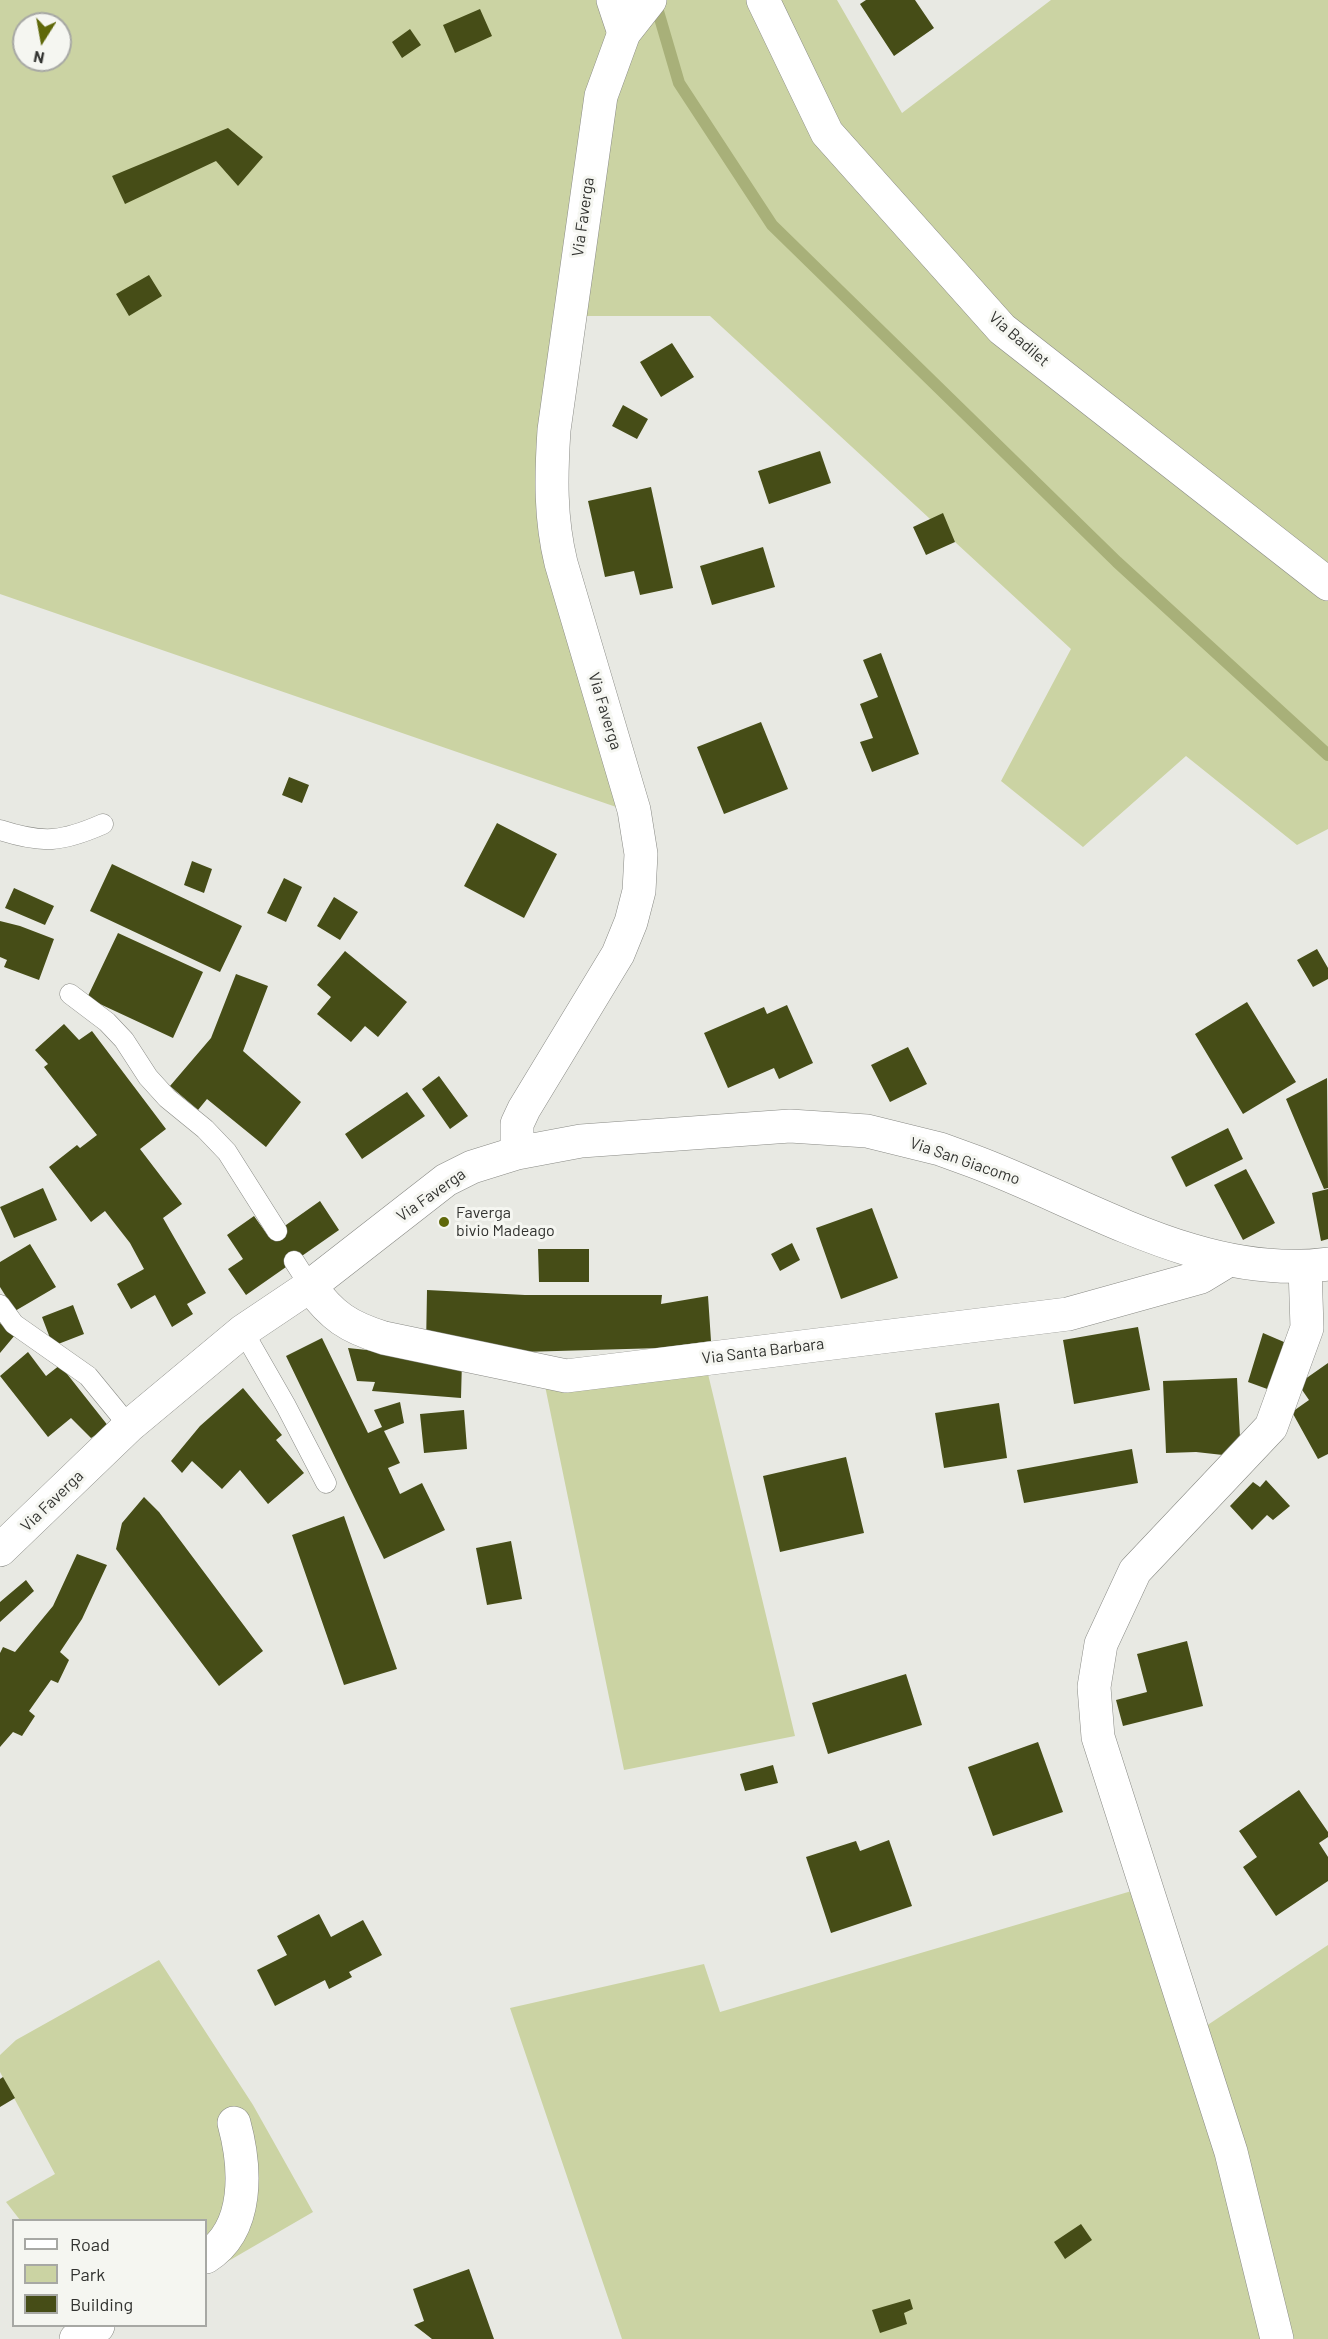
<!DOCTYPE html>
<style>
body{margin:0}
#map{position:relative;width:1328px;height:2339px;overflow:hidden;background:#e8e9e3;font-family:Barlow,sans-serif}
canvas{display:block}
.legend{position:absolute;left:12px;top:2219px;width:195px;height:108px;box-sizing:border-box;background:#f5f6f1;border:2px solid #a7a8a4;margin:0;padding:8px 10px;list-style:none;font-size:18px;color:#323330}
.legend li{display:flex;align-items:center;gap:12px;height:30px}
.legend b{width:30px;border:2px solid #a7a8a4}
.north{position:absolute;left:12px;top:12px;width:60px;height:60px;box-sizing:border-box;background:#f5f6f1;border:2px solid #a7a8a4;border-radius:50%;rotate:191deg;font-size:16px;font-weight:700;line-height:24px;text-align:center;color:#323330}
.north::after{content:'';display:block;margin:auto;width:21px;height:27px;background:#5f680a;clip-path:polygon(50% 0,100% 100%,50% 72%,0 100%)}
</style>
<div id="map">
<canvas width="1328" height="2339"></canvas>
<ul class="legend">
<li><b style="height:8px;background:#fff"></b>Road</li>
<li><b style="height:16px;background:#cbd3a3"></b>Park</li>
<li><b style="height:16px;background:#464d17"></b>Building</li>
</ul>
<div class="north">N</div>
</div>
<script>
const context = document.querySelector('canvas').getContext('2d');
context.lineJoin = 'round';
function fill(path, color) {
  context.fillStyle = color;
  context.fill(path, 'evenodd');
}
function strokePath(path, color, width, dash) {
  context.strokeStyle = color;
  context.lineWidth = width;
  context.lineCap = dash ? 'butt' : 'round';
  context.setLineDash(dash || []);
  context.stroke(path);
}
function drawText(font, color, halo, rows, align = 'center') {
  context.font = font + ' Barlow,sans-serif';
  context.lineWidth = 6;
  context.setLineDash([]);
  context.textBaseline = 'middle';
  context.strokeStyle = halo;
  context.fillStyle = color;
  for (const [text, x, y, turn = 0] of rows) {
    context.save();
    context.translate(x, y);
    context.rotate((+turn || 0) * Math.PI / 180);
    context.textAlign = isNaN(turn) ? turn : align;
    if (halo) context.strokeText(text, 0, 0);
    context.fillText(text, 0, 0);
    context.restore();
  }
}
fill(new Path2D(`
 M0,0H837L902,113L1051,0H1328V829L1297,845L1186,756L1083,847L1001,781L1071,649L710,316H581L559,473L578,587L648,818L0,594ZM24,24H60V60H24Z
 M702,1349L795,1736L624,1770L544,1381Z
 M1135,1890L1185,2040L1328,1945V2339H622L510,2008L704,1964L720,2012Z
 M159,1960L253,2105L313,2212L206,2274V2220H20L6,2202L55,2174L0,2072V2055L16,2040Z`), '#cbd3a3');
strokePath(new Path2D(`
 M655,1L679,83L772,225L1117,562L1328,755`), '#a8b079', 12);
fill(new Path2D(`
 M866,0H915L934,28L894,56L860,4Z
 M480,9L492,36L455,53L443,25Z
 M410,29L421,45L402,58L392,42Z
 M228,128L263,157L238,186L216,161L125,204L112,176Z
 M149,275L162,296L129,316L116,294Z
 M672,343L694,377L661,397L640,362Z
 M623,405L648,419L637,439L612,426Z
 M820,451L831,483L769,504L758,471Z
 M651,487L673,588L640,595L634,571L605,577L588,501Z
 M943,513L955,542L926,555L913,527Z
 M763,547L775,587L712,605L700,566Z
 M881,653L919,754L872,772L860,742L873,738L860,704L878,697L863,660Z
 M761,722L788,789L724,814L697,747Z
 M289,777L309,785L302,803L282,795Z
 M497,823L557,854L524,918L464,886Z
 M192,861L212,869L204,893L184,885Z
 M112,864L242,926L220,972L90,911Z
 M284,878L302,887L286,922L267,913Z
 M14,888L54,906L45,925L5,908Z
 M334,897L358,912L340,940L317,926Z
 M0,921L20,926L54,939L39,980L4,967L7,960L0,957Z
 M118,933L203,972L173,1038L87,998Z
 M1317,949L1328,968V979L1313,987L1297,960Z
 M345,951L407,1002L378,1037L365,1026L351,1042L317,1014L331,997L317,985Z
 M236,974L268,986L243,1051L301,1102L266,1147L207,1099L198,1110L170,1086L211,1038Z
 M1247,1002L1296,1082L1243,1114L1195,1034Z
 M787,1005L813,1063L779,1079L774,1068L728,1088L704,1033L764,1007L767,1014Z
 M64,1024L79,1040L92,1031L166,1129L140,1149L182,1204L163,1218L206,1293L187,1304L193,1314L172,1327L155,1295L131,1309L117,1284L144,1269L130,1243L105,1211L91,1222L49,1167L77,1145L80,1148L97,1135L44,1067L48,1064L35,1050Z
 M908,1047L927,1084L890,1102L871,1065Z
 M439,1076L468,1116L450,1129L422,1089Z
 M1327,1078L1328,1188L1324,1189L1286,1099Z
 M407,1092L425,1116L362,1159L345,1134Z
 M1228,1128L1243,1159L1186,1187L1171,1157Z
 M1246,1169L1275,1223L1243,1240L1214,1185Z
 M43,1188L57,1220L14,1238L0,1207Z
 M1328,1189V1239L1321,1241L1312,1193Z
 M320,1201L339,1230L246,1295L228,1269L243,1259L227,1235L254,1216L269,1237Z
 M872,1208L898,1278L841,1299L816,1228Z
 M792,1243L800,1260L780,1271L771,1254Z
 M30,1244L56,1287L15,1311L0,1287V1262Z
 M538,1249H589V1282H539Z
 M427,1290L525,1295H662L661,1304L708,1296L711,1341L661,1348L522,1352L426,1347Z
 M73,1305L84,1334L53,1346L42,1317Z
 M0,1323L15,1335L0,1353Z
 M1138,1327L1150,1390L1074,1404L1063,1340Z
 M1263,1333L1284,1342L1270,1390L1248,1382Z
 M322,1338L368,1433L382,1427L374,1410L400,1402L404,1423L384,1431L400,1463L388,1468L400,1494L422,1483L445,1530L384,1559L286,1356Z
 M348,1348L462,1360L461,1398L372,1391L375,1382L357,1381Z
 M28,1352L46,1376L60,1365L109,1427L91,1438L71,1418L48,1437L0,1376Z
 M1328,1363V1454L1318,1459L1292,1412L1309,1400L1298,1384Z
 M1237,1378L1241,1457L1196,1452L1166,1453L1163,1381Z
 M243,1388L282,1435L276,1440L304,1473L268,1504L240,1470L222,1489L192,1461L182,1473L171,1461L200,1426Z
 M999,1403L1007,1458L944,1468L935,1413Z
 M464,1410L467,1449L424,1453L420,1414Z
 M1132,1449L1138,1483L1024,1503L1017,1470Z
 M846,1457L864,1533L780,1552L763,1476Z
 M1266,1480L1290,1506L1273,1520L1267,1515L1252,1530L1230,1506L1253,1482L1260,1487Z
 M144,1497L159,1512L263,1651L219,1686L116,1549L122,1523Z
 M344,1516L397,1669L344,1685L292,1535Z
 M511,1541L522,1599L487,1605L476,1548Z
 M77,1554L107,1565L82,1619L60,1652L69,1660L58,1683L51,1680L29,1711L35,1716L22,1736L13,1732L0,1747V1653L3,1647L15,1652L53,1606Z
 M26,1580L34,1591L0,1622V1602Z
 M1187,1641L1203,1706L1123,1726L1116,1700L1147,1692L1137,1654Z
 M906,1674L922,1725L828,1754L812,1703Z
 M1038,1742L1063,1812L993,1836L968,1767Z
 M773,1765L778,1783L745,1791L740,1774Z
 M1299,1790L1328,1832V1837L1319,1843L1328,1857V1881L1276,1916L1243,1867L1257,1857L1239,1831Z
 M889,1840L912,1906L831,1933L806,1857L856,1841L860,1851Z
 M319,1914L331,1937L363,1920L382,1955L349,1972L352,1977L329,1989L325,1980L275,2006L257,1970L287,1955L277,1936Z
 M3,2077L15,2098L0,2107V2079Z
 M1081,2224L1092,2240L1065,2259L1054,2242Z
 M469,2269L494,2339H432L414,2325L424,2321L413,2289Z
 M910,2299L913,2309L904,2313L907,2324L880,2333L872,2310Z`), '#464d17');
const lane = new Path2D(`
 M0,830C43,844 62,842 103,824
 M70,994L107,1022L124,1040L148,1077L167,1098L205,1129L227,1152L277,1231
 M294,1261L310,1286
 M0,1305L14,1324L88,1376L129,1426
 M243,1331L286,1406L326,1483`);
const street = new Path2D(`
 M613,0L624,33
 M763,0L827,133L1002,329L1328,584
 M310,1286C332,1316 348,1327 384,1338L566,1376L1068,1314L1201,1277L1229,1260
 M206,2257C250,2229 246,2167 234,2123
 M76,2339L98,2326
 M1277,2339L1231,2152L1098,1737L1094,1687L1101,1644L1135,1571L1271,1427L1307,1328L1305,1267`);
const secondary = new Path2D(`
 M517,1153V1124L524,1109L618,954L631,922L639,891L641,854L634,810L561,563C550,518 551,476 554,430L601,96L624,33L650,0
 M0,1550L129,1426L243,1331L310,1286L446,1180L472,1167L517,1153L581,1141L790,1126L867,1131L940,1149L973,1161C1086,1203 1203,1281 1328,1264`);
strokePath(lane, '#898a85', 21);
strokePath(street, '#898a85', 34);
strokePath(secondary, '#898a85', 34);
strokePath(lane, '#fff', 20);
strokePath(street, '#fff', 33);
strokePath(secondary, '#fff', 33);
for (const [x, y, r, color] of [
 [444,1222,6,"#5f680a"]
]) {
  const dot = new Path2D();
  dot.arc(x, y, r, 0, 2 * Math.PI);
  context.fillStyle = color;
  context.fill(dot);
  strokePath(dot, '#f5f6f1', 2);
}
drawText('16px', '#323330', '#f5f6f1', [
 ["Via Faverga",583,217,-82],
 ["Via Badilet",1019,339,41],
 ["Via Faverga",605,711,73],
 ["Via San Giacomo",965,1161,19],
 ["Via Faverga",431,1195,-35],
 ["Via Santa Barbara",763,1351,-7],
 ["Via Faverga",52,1501,-44]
]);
drawText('16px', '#323330', '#f5f6f1', [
 ["Faverga",456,1213],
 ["bivio Madeago",456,1231]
], 'left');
</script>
